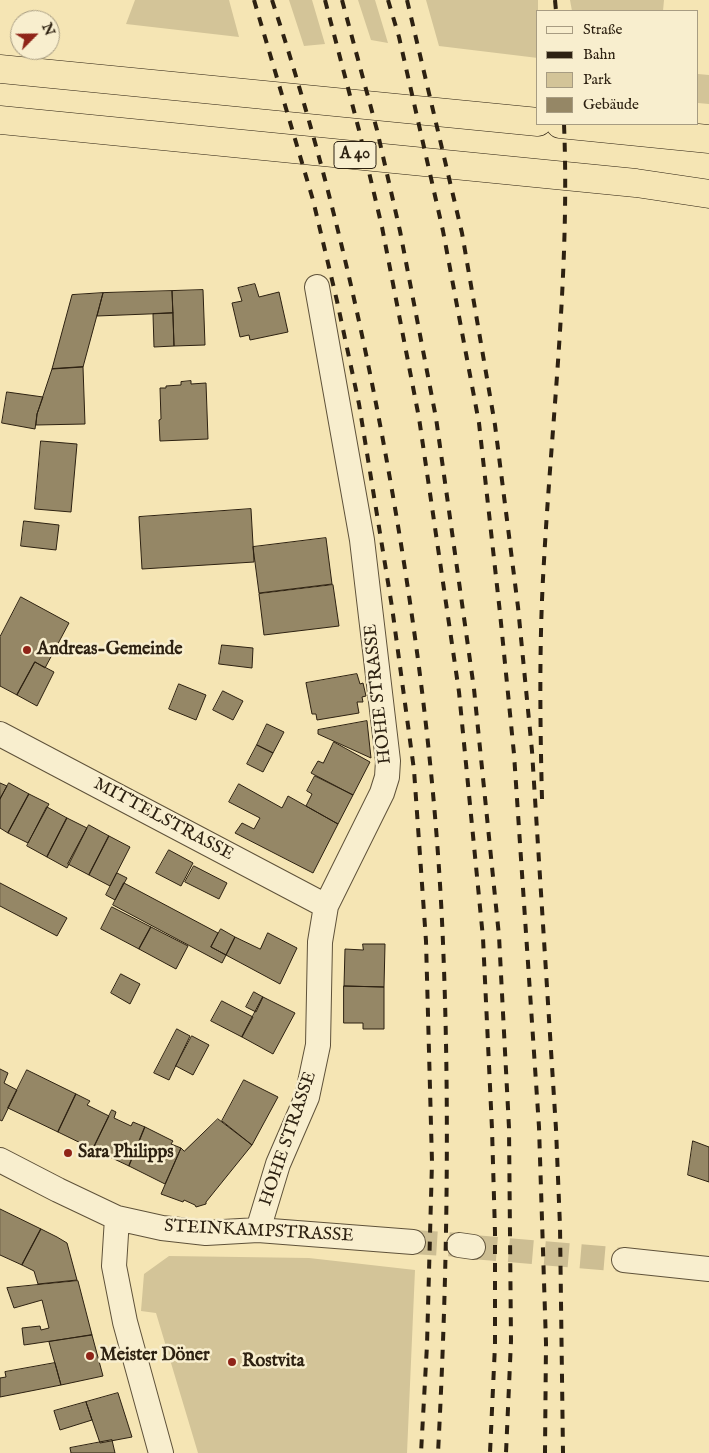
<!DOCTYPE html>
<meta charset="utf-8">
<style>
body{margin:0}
#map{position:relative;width:709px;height:1453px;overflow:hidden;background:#f5e5b4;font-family:"IM FELL English",serif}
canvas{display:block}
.legend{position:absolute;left:536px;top:10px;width:162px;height:115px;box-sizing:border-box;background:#f8eece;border:1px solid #a79c82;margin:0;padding:6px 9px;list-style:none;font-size:15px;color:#2d2111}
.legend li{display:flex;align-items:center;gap:10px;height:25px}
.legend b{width:25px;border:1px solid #a79c82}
.north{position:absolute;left:10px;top:10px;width:50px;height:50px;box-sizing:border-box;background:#f8eece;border:1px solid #a79c82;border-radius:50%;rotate:67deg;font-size:14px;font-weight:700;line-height:20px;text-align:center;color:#2d2111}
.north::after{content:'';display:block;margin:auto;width:18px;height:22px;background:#8f2418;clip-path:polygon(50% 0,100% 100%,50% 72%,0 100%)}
</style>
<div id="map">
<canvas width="709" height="1453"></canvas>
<ul class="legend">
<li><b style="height:6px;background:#f8eece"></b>Straße</li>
<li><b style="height:6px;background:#2d2111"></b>Bahn</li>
<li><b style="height:14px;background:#d3c498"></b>Park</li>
<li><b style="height:14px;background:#958766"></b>Gebäude</li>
</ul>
<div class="north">N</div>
</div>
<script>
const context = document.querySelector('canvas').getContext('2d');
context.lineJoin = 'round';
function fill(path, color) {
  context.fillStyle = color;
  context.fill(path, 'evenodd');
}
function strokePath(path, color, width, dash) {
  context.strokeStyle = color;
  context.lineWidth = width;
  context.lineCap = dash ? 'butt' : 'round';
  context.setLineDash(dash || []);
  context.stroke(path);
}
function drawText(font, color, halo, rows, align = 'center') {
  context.font = font + ' "IM FELL English",serif';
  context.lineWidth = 5;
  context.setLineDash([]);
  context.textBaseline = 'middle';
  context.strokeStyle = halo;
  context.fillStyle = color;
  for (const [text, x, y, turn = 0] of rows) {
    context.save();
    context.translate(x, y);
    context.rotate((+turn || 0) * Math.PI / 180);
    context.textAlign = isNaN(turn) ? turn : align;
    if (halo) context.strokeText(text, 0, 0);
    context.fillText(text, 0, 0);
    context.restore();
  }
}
fill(new Path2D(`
 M135,0H229L239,37L126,24Z
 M289,0H312L325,44L304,46Z
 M358,0H375L388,43L371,40Z
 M426,0H538V58L439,46Z
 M570,0H664L663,11H572Z
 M698,74L709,75V104L698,103Z
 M169,1256L309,1258L415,1270L407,1453H198L156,1313L141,1311L144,1274Z`), '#d3c498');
const building = new Path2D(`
 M255,284L259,297L279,292L288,332L250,340L249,335L240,337L232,303L242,301L238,288Z
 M203,290L205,345L174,346L172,291Z
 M172,291L173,313L97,316L103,293Z
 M103,293L83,367L52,369L72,295Z
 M173,313L174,346L154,347L153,314Z
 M83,367L85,424L36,425L37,414L52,369Z
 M191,381V384L206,383L208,439L160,441L159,420L161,419L160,388H166V386L181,385V382Z
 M7,392L43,397L37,414L35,429L2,423Z
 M41,441L77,444L71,512L35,509Z
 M251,509L254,562L142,569L139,517Z
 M24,521L59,525L56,550L21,546Z
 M326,538L332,584L259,593L253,547Z
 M333,585L339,626L264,635L259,594Z
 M21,597L69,623L45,668L35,662L17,695L0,686V637Z
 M222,645L253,648L252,668L219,664Z
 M35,662L54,672L37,706L17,695Z
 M357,674L360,684L363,683L366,696L362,697L363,702H357L359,713L317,720L316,714H312L306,683Z
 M179,684L206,695L196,720L169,709Z
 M223,691L243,701L233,720L213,710Z
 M367,721L371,758L318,734V730Z
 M267,724L284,732L273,753L257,745Z
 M334,742L370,762L353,795L311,773L318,761L323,763Z
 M257,745L273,753L263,772L247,764Z
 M315,776L353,795L338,824L306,806L312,794L307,791Z
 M0,783L7,786L0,799Z
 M9,783L29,794L8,833L0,828V799Z
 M239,784L282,808L288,796L338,824L313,873L235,833L242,823L254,829L260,818L229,802Z
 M29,794L49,804L28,843L8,833Z
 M47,807L67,818L47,857L27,846Z
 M67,818L87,828L67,868L47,857Z
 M89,825L109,836L89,875L68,864Z
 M109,836L130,847L110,886L89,875Z
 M169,850L193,863L181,886L156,873Z
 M194,866L227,883L219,899L185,882Z
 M117,873L127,878L115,900L106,895Z
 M0,883L67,918L57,936L0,906Z
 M124,883L218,933L211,947L226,955L222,963L113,905Z
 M112,907L151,927L139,949L101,929Z
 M151,927L188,946L176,969L139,949Z
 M221,929L235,937L226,955L211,947Z
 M268,933L297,948L280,984L226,955L235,937L260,949Z
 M363,944H385L384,987L344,986L345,949L363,950Z
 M121,974L140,984L130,1004L111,993Z
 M344,986L384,987V1029H363V1023H344Z
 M254,992L263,997L256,1012L246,1007Z
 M263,997L295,1013L273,1054L242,1037Z
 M222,1001L253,1017L242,1037L211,1021Z
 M177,1029L190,1036L169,1080L154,1073Z
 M192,1036L209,1045L193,1075L176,1066Z
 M0,1069L8,1073L4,1083L17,1090L2,1121L0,1120Z
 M27,1070L76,1094L58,1132L8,1108Z
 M244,1080L278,1097L252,1145L222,1121Z
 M76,1094L90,1101L87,1105L109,1116L93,1149L58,1132Z
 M112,1110L116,1112L114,1118L131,1126L133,1122L145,1127L129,1166L93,1149Z
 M218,1119L252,1145L206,1202V1204L196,1207L195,1205L184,1200L183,1202L161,1194L181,1148L184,1151Z
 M145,1127L173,1141L171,1144L181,1148L165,1184L129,1166Z
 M693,1141L709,1147V1182L688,1175Z
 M0,1209L41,1229L22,1265L0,1255Z
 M41,1229L57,1237L67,1243L77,1280L38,1284L34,1271L22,1265Z
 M78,1281L92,1335L24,1345L22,1328L40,1326L41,1330L49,1328L42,1300L14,1308L7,1288Z
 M92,1335L103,1376L61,1385L49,1342Z
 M55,1363L61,1385L0,1397V1378L6,1377L5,1372Z
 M118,1393L132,1437L100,1443L86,1402Z
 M86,1402L92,1420L60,1430L54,1411Z
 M112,1440L115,1453H71L70,1448Z`);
fill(building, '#958766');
strokePath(building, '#2d2111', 1);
strokePath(new Path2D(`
 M413,1242L459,1245
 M473,1247L624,1260`), '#cdbe93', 24, [24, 12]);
const minor = new Path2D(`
 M0,734L326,906
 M0,1160L58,1190L117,1218L162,1228L206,1233L258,1230L413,1242
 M117,1218L114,1266L125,1322L161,1453
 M258,1230L278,1164L307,1097L318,1045L320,942L326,906L382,793L387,777L388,761L362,540L317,287
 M459,1245L473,1247
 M624,1260L709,1269`);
const highway = new Path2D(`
 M0,69L538,122
 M0,120L636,183L709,194
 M560,124L709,139`);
strokePath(minor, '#5f523a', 26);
strokePath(highway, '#2d2111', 29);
strokePath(minor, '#f8eece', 24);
strokePath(highway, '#f5e5b4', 28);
strokePath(new Path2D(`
 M254,0L313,200L337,301L359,404L392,607L414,770L426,941L432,1162L427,1345L421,1453
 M272,0C326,164 365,332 394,502C419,648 437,795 443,943C450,1113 447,1283 438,1453
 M325,0L359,130L382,227L419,418L459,692L483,938L492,1129L495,1232V1345L490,1453
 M342,0L377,130L400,231L436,418L474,689L499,936L509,1128L511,1341L506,1453
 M388,0L399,37L443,231L479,423L500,613L514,754L539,1127L546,1343L545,1453
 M407,0L462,233L495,425L518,607L532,751L556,1129L560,1226L563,1453
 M555,0L556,11
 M542,799C540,721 539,640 544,561C552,416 570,270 564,124`), '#2d2111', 4, [9, 9]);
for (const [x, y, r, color] of [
 [27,650,5,"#8f2418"],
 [68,1153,5,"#8f2418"],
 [90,1356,5,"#8f2418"],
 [232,1362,5,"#8f2418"]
]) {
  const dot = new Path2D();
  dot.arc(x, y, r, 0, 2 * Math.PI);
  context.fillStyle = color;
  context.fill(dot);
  strokePath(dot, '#f8eece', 2);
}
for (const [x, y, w] of [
 [355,155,42]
]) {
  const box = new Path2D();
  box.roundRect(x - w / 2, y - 13.5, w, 27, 4);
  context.fillStyle = '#f8eece';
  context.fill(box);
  strokePath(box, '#2d2111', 1);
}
drawText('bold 16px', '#2d2111', null, [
 ["A 40",355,155]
]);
drawText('bold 18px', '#2d2111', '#f8eece', [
 ["Andreas-Gemeinde",37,650],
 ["Sara Philipps",78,1153],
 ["Meister Döner",100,1356],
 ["Rostvita",242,1362]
], 'left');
drawText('18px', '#2d2111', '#f8eece', [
 ["HOHE STRASSE",379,694,-96],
 ["MITTELSTRASSE",163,820,28],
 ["HOHE STRASSE",289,1139,-71],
 ["STEINKAMPSTRASSE",259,1232,3]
]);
</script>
